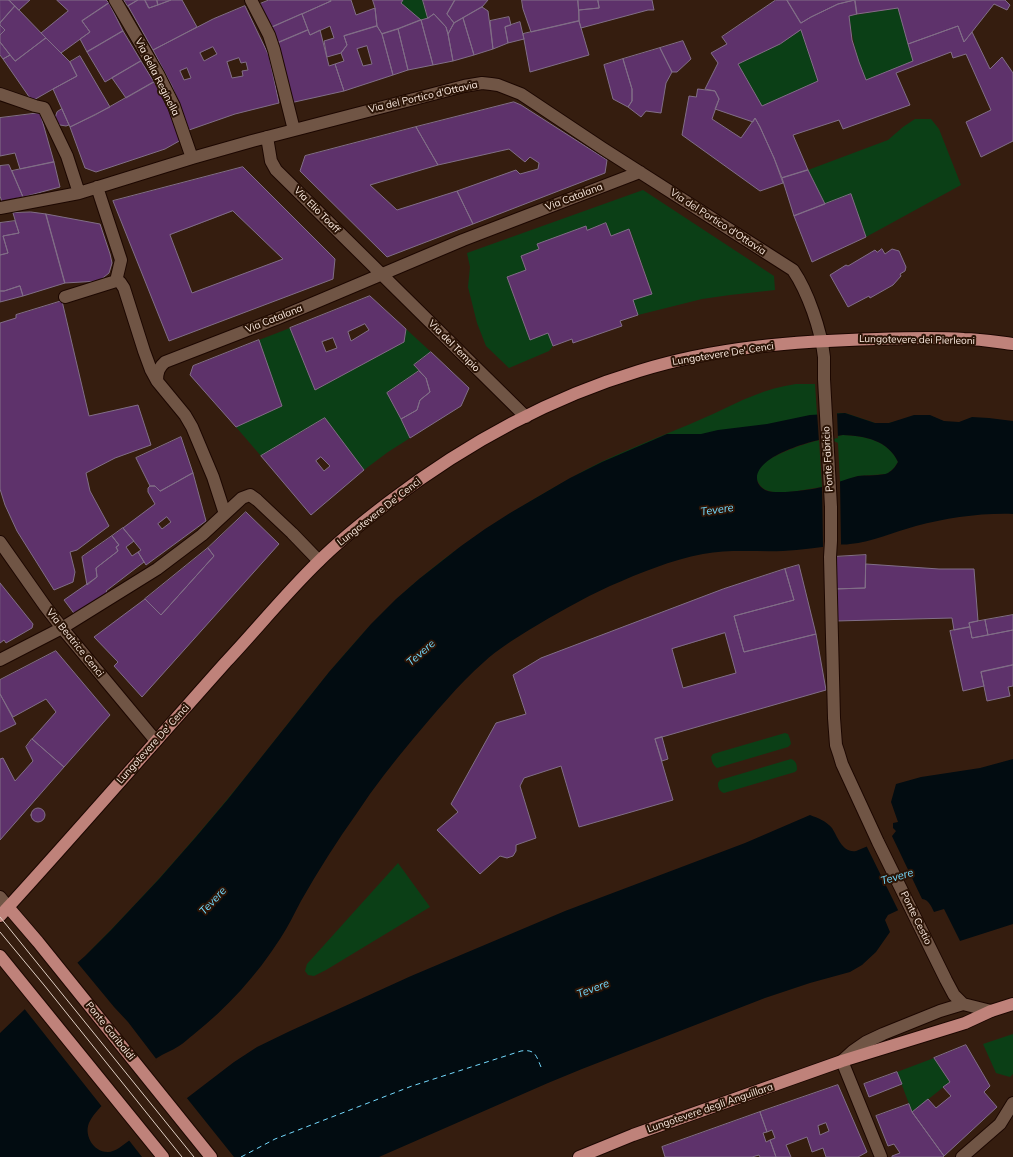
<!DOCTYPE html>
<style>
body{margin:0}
canvas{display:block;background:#351d0f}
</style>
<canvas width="1013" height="1157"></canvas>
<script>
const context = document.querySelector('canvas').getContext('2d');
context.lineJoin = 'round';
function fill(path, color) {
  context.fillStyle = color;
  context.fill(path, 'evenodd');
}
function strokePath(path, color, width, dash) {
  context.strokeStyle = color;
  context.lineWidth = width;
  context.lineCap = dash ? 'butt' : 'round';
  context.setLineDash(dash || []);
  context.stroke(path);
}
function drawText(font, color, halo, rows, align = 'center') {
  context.font = font + ' Mulish,sans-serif';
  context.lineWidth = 4;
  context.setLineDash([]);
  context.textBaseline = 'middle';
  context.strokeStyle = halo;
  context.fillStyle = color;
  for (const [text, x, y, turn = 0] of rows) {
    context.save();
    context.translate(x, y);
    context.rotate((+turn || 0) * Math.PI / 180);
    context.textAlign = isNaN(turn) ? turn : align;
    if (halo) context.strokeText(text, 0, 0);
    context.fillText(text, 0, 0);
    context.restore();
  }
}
fill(new Path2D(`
 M403,0H423L428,18L421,20L401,3Z
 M898,8L913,61L866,80C856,57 853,40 849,16Z
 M801,30L818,81L762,106L738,64L780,44Z
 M915,119H931L939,129L961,185L866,237L851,195L825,204L808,170L888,140L903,127Z
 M643,190L774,276L775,290L730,295L702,299L638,315L633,300L652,293L630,230L611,236L606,223L587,230L586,226L539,249L521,256L526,270L507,277L530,340L548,333L553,346L549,351L509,368L486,346L477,323L468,287L470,267L467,253Z
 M290,328L315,390L404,342L406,329L431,352L414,365L419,371L387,393L401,419L410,438L388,452L364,470L325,418L261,456L236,427L282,406L259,340Z
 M796,384H815L817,414L845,413L875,423H889L901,420L891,427L830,418L199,846L85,956C151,891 211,821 268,749C309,698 348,645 396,600C438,560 486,528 536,498C557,486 579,473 601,462C622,452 644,443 666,434C681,428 697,421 713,414C740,401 766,388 796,384Z
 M843,435C865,436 888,440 898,462L894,468L887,474L858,476L840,482L838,443L827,438Z
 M819,440L822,487C806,489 789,494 773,492C766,491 761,488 758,482C747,460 805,444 819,440Z
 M785,733L788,734L790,739L791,744L788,747L717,768C713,765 712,762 711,757L713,754Z
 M791,759C796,761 797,764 797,770L795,772L724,793C719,791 718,788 718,783L720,780Z
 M398,863L430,907L326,970L314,976L308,975L305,971L307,964Z
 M1013,1034V1074L1010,1077L996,1073L983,1044Z
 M934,1058L950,1082L912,1112L897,1072Z`), '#0b3f16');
fill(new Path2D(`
 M845,413L875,423H889L914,415H930L944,421L959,422L972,417L989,418L1013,421V514C980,513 947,518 916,526C894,532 872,542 850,544C846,545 842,544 838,545C820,547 801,550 783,551C756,552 730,549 703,554C671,560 640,573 610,586C582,599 555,614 529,630C513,640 497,650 484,662C458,685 435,713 413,739C393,763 374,787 357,813C337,841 318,871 301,901C294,914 288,927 280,939C257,975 227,1008 193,1035C189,1038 184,1043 179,1046C172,1051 164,1053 157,1058C149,1063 141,1071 134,1078C121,1089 98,1106 90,1121C83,1133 92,1152 108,1152C111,1152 116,1150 119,1148L187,1098L234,1062L257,1047L290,1031L411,976L565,911L745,843L810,815C818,818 826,821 832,828C838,837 842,853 856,851L892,836L896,831L893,828V823L898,822L891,802L896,784L921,777L980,768L1013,759V924L960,941L944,909L934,912C931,906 929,900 922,899L888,915L885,920L890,932L876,952L862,965L850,972L810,983L765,998L582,1069L548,1083L379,1157H0V1033L25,1009L85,956L111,930L159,879L195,838L228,799L329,672L371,624L396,599L419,579L461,546L485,529L510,513L570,478L602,462L667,434H701L718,430L767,424L810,415ZM843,435C865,436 888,440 898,462C895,467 893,470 888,473C882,476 865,475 858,476C846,479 834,484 822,487C810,490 775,495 765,490C760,487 757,483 757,478C758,452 823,438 843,435Z`), '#020c11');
fill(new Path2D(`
 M817,412H837L838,438L819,442Z
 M840,480L841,544L840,547L823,549L822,485Z
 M891,834L923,901L899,912L866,845Z
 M76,961L114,1007L128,1022L157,1060L103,1108L23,1007Z
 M186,1097L234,1157H142L128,1139Z`), '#351d0f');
strokePath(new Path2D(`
 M241,1157L275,1139L412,1086L521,1051C535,1049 536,1055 541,1067`), '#74dbff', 1, [5, 4]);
const building = new Path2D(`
 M0,0H9L15,6L0,23Z
 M9,0H30L19,10Z
 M57,0H106L109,3L82,21L90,32L61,53L41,33L68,11Z
 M124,0H138L128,6Z
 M138,0H145L149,8L171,0H182L197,27L153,50L128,6Z
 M145,0H157L158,5L149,8Z
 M157,0H171L158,5Z
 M269,0H330L331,1L270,28L260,4Z
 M330,0H351L356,15L375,8L377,26L344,36L347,45L341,53L327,57L324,41L334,38L330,26L310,35L302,14L331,1Z
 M373,0H403L401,3L421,20L398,29L382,34L377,26L375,8Z
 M423,0H455L447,14L454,23L448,34L446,27L434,14L428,18Z
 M455,0H488L482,7L454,23L447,14Z
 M522,0H578L579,21L531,32L523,9Z
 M578,0H598L599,8L579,10Z
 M598,0H652L654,10H648L581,28L579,21V10L599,8Z
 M776,0H787L801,23L811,17L838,4L855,0L857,14L849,16L852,40L859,62L866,80L913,61L908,44L958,26L964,42L972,32L990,69L1002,57L1013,73V141L981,157L966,122L991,110L966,54L953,58L951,52L896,73L910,105L843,129L839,120L793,135L808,170L782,178L774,158L760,127L755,118L753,122L715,109L719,99L715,91L705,89L718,63L711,53L727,44L722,37ZM801,30L818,81L762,106L738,64L780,44Z
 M787,0H854L838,4L811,17L801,23Z
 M855,0H1005L1010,5L1007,10L994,4L964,42L958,26L908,44L898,8L857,14Z
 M109,3L123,31L87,52L80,39L90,32L82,21Z
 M15,6L46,38L15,61L0,42V35L5,30L0,25V23Z
 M245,6L269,56L279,103L235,114L189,130L172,86L153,50L213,19ZM213,47L217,54L204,61L200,53ZM239,58L241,63L246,62L248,70L242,71L243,76L232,78L227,62ZM187,68L191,78L184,80L180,71Z
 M482,7L488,11L493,49L474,55L463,18Z
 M302,14L308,30L275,44L270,28Z
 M434,14L446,27L448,34L453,61L433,65L421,20L428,18Z
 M509,17L511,25L505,27L508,43L493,49L490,21Z
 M463,18L474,55L453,61L448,34L454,23Z
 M421,20L433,65L408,70L398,29Z
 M579,21L589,55L530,72L523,34Z
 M520,22L524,39L508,43L505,27Z
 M0,25L5,30L0,35Z
 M377,26L382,34L393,75L344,91L335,64L344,61L341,53L347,45L344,36ZM367,46L372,64L363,66L357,49Z
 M398,29L408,70L393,75L382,34Z
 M308,30L310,35L320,30L329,66L335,64L344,91L290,103L275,44Z
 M123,31L141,61L105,82L87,52Z
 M46,38L70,62L77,76L53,89L32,101L3,59L10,55L15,61Z
 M683,41L691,59L677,72H672L660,48Z
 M0,42L10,55L3,59L0,55Z
 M660,48L672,72L666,83L661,113L646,111L641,117L628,107L632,101V89L623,59Z
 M80,56L110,107L70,127L53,89L77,76L70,62Z
 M623,59L632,89V101L628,107L613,99L604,65Z
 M141,61L154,82L126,98L112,78Z
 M154,82L174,114L181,140L165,149L96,172L85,168L70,127L95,115Z
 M698,89L715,91L719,99L712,119L741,138L755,118L760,127L774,158L783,183L760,191L682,135L689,96L696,97Z
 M514,102L521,105L607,160L605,173L473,224L457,191L516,170L520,174L538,169L539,163L530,157L525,162L509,149L438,165L416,127Z
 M62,109L69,125L66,126L60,125L58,124L55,118L57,112Z
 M40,113L54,162L20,169L15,153L0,156V118Z
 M416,127L438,165L370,185L397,210L457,191L473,224L387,257L300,171L305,156Z
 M54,162L60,187L23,197L12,171Z
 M9,165L23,197L2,202L0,196V166Z
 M243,167L335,259L333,279L169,341L113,201ZM233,211L283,259L192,293L170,235Z
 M808,170L825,204L794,216L782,178Z
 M851,194L866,237L812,262L794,216Z
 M31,212L46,214L65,283L23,296L20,286L4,291H0V255L8,253L3,236L19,233L13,213Z
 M46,214L100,224L110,254L112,263L109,273L99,281L65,283Z
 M15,221L19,233L3,236L8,253L0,255V223Z
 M606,223L611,236L629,229L652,294L633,300L638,315L620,321L622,326L573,343L572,339L553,346L548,333L530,340L507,277L526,270L521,256L539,249L537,244L586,226L587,230Z
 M882,249L885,254L892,249L899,251L906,267L905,271L900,274L901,276L893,285L870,298L869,296L848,307L830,275L846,265L848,266L875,250L877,252Z
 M20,286L23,296L0,302V291H4Z
 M370,296L406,329L404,342L315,390L290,328ZM365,324L369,330L351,341L348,332ZM333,338L337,348L326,352L322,342Z
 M62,301L89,416L138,405L151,445L115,458L86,473L90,491L109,526L77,550L70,552L75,572L73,582L54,590L17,531L5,505L0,489V323L16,318V315Z
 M259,340L282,406L236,427L190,375L193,366Z
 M431,352L469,388L461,406L410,438L401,419L417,410L420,400L430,392L426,378L414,365Z
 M419,371L426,378L430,392L420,400L417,410L401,419L387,393Z
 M325,418L364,470L311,515L261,456ZM321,457L330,466L324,471L316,461Z
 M181,437L193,473L160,491L155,486H150L136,458Z
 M193,473L206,521L146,565L138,552L141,550L123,528L155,504L148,492V488L150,486H155L160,491ZM167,517L171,522L162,529L158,524Z
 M246,512L279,544L142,697L114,666L118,662L94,637L145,599L161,615L214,556L208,548Z
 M123,528L134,541L126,547L132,556L138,552L144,562L106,591L108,594L76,616L64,600L97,577L96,568L118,551L116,547L119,545L112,536Z
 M112,536L119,545L116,547L118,551L96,568L97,577L87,585L82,557Z
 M208,548L214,556L161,615L145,599Z
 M866,555L865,588L834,589L833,557Z
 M866,564L939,569H974L978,621L969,623L970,627L954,630L952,618L836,621L834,589L865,588Z
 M799,565L816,634L744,652L734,616L794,600L785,569Z
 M785,569L794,600L734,616L744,652L816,634L826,690L655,739L673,800L579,827L561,766L524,778L520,786L536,838L516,845V851L513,856L507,858L500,856L480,874L437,830L458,812L451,804L496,723L526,714L513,675L541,658L723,589ZM725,633L736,673L683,688L672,649Z
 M0,583L33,624L32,628L6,643L4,640L0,643Z
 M1013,615V630L988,635L985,620Z
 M985,620L988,635L972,638L969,623Z
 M970,627L972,638L1013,630V665L981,672L984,686L963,691L950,631Z
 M56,651L110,715L64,767L32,739L56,712L46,699L13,717L0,694V680Z
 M1013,665V686L1008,687L1010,696L987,701L981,672Z
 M0,694L16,724L0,732Z
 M662,737L668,759L662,761L655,739Z
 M32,739L64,767L0,840V759L3,758L15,781L33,761L26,747Z
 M31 815a7 7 0 1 1 14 0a7 7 0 1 1-14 0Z
 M966,1045L990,1086L984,1092L997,1107L944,1156L912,1112L928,1099L936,1108L951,1096L943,1087L950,1082L934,1058Z
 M897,1072L902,1084L869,1097L864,1084Z
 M838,1085L867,1152L858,1157H826L823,1148L812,1152L807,1137L786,1145L791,1157H776L770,1140L775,1138L772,1130L767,1132L760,1112ZM826,1123L829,1131L820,1135L818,1126Z
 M909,1104L912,1112L944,1156L943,1157H892V1156L900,1153L894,1144L888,1146L876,1116Z
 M760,1112L767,1132L763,1133L766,1142L770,1140L776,1157H760L759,1155L752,1157H665L662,1147Z`);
fill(building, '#5e326b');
strokePath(building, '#816e87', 1);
const minor = new Path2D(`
 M115,0L158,74L174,106L192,158
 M251,0L269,35L274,50L294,130
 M0,94L35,106L44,108L67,156L79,193
 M267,137L271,161L276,170L526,417
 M97,187L121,260L116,281
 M0,208L79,193L192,158L252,141L464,86L482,83L491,84L498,85L521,94L602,148L793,270C808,292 821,330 824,357C824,364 824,372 824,379L831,507V541L830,557L834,718L836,745L839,754L842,764L878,842L946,980L954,995L963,1004
 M116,281L120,282L124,288L144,351L151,370L157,381L185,415L192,427L213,477L225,514
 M65,297L116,281
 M157,381C157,372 159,367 165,362L276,319L463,240L640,172
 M0,542L45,606L62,628L156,741
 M0,660L62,628L157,569L202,535L242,498L250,495L257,500L292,533L319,561
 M0,897L8,907
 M881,1157L842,1061L853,1051L866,1042L883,1034L940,1011L963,1004L991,1011
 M962,1157L1000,1124L1013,1103`);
const major = new Path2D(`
 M8,907L38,942L211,1157
 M0,916C77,832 151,746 226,662C257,629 286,593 318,562C340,540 364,521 389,502C464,445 549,398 639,371C716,347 797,341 877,339C906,338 935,337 964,339C980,339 997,342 1013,344
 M0,956L163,1157
 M579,1157L633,1135L842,1061L965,1023L991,1011L1013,1004`);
strokePath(minor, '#1c0700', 14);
strokePath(major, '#1c0700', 14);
strokePath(minor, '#705545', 12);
strokePath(major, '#bf827a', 12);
strokePath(new Path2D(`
 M0,917L194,1157
 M0,932L44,985L182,1157`), '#e1d0c5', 1);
drawText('10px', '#fbeae0', '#2b1406', [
 ["Via della Reginella",157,77,63],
 ["Via del Portico d'Ottavia",423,97,-13],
 ["Via Catalana",574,197,-21],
 ["Via Elio Toaff",317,210,45],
 ["Via del Portico d'Ottavia",718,222,33],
 ["Via Catalana",274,319,-22],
 ["Lungotevere dei Pierleoni",917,340,1],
 ["Via del Tempio",454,346,45],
 ["Lungotevere De' Cenci",723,354,-9],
 ["Ponte Fabricio",828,459,-93],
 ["Lungotevere De' Cenci",379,512,-38],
 ["Via Beatrice Cenci",75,643,51],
 ["Lungotevere De' Cenci",153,744,-48],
 ["Ponte Cestio",916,918,64],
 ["Ponte Garibaldi",110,1031,51],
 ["Lungotevere degli Anguillara",710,1108,-19]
]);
drawText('italic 11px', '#74dbff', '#2b1406', [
 ["Tevere",717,510,-8],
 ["Tevere",421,653,-41],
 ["Tevere",897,877,-16],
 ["Tevere",213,901,-47],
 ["Tevere",593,989,-21]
]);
</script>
